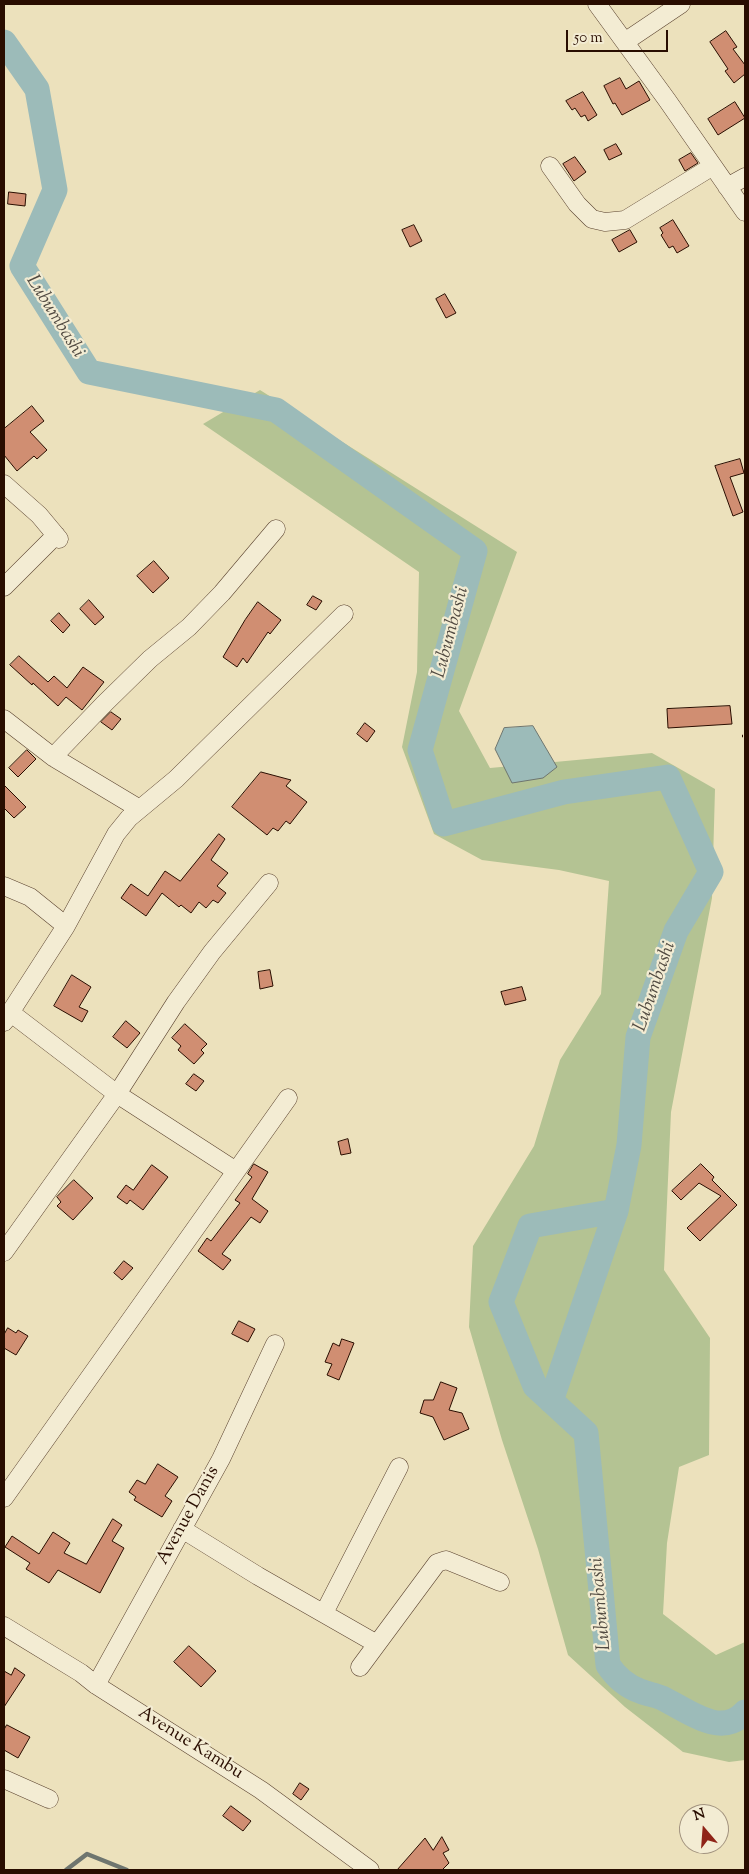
<!DOCTYPE html>
<style>
body{margin:0}
#map{position:relative;width:749px;height:1874px;overflow:hidden;background:#ece1bc;font-family:"Sorts Mill Goudy",serif}
canvas{display:block}
.frame{position:absolute;inset:0;border:5px solid #290d00;pointer-events:none}
.north{position:absolute;left:679px;top:1804px;width:50px;height:50px;box-sizing:border-box;background:#f3ecd3;border:1px solid #a2937f;border-radius:50%;rotate:342deg;font-size:14px;font-weight:700;line-height:20px;text-align:center;color:#290d00}
.north::after{content:'';display:block;margin:auto;width:18px;height:22px;background:#8f2418;clip-path:polygon(50% 0,100% 100%,50% 72%,0 100%)}
.scale{position:absolute;left:566px;top:30px;width:102px;height:22px;box-sizing:border-box;border:2px solid #290d00;border-top:0;padding-left:6px;font-size:15px;line-height:18px;white-space:nowrap;color:#290d00;-webkit-text-stroke:4px #f3ecd3;paint-order:stroke}
</style>
<div id="map">
<canvas width="749" height="1874"></canvas>
<div class="frame"></div>
<div class="north">N</div>
<div class="scale">50 m</div>
</div>
<script>
const context = document.querySelector('canvas').getContext('2d');
context.lineJoin = 'round';
function fill(path, color) {
  context.fillStyle = color;
  context.fill(path, 'evenodd');
}
function strokePath(path, color, width, dash) {
  context.strokeStyle = color;
  context.lineWidth = width;
  context.lineCap = dash ? 'butt' : 'round';
  context.setLineDash(dash || []);
  context.stroke(path);
}
function drawText(font, color, halo, rows, align = 'center') {
  context.font = font + ' "Sorts Mill Goudy",serif';
  context.lineWidth = 4.5;
  context.setLineDash([]);
  context.textBaseline = 'middle';
  context.strokeStyle = halo;
  context.fillStyle = color;
  for (const [text, x, y, turn = 0] of rows) {
    context.save();
    context.translate(x, y);
    context.rotate((+turn || 0) * Math.PI / 180);
    context.textAlign = isNaN(turn) ? turn : align;
    if (halo) context.strokeText(text, 0, 0);
    context.fillText(text, 0, 0);
    context.restore();
  }
}
fill(new Path2D(`
 M260,390L517,552L459,711L490,768L652,753L715,789L712,898L671,1112L664,1270L710,1338L709,1455L679,1467L667,1543L663,1614L716,1655L745,1642V1760L729,1762L683,1752L625,1707L568,1655L538,1549L502,1440L469,1327L473,1246L534,1146L560,1060L601,994L609,881L559,870L482,860L434,834L402,747L417,672L419,572L203,424Z`), '#b4c393');
const water = new Path2D(`
 M533,726L557,767L543,778L512,783L495,749L504,728Z`);
fill(water, '#9cbbb9');
strokePath(water, '#6e756f', 1);
strokePath(new Path2D(`
 M66,1870L87,1854L127,1870`), '#6e756f', 4.5);
strokePath(new Path2D(`
 M4,42L37,89L55,190L22,266L89,372L276,410L475,551L420,750L444,824L564,792L668,777L711,872L676,931L638,1037L629,1145L616,1211L530,1226L501,1302L535,1386L586,1433L608,1665C616,1677 626,1686 640,1691C647,1694 655,1695 662,1698C687,1710 721,1739 745,1712
 M551,1401L616,1211`), '#9cbbb9', 25);
const building = new Path2D(`
 M726,31L737,47L733,49L745,65V74L734,83L725,71L728,69L710,42Z
 M620,78L626,89L639,81L650,100L622,115L615,103L613,104L604,86Z
 M583,92L597,115L588,121L585,115L581,117L575,108L572,110L566,101Z
 M735,102L745,118L718,135L708,119Z
 M616,144L622,154L609,160L604,150Z
 M691,153L698,163L685,171L679,160Z
 M575,157L586,172L574,181L563,164Z
 M9,192L26,194L25,206L8,204Z
 M673,220L689,246L677,253L673,246L669,248L661,235L663,233L660,228Z
 M414,225L422,241L410,247L402,230Z
 M630,230L637,242L619,252L612,240Z
 M445,294L456,313L446,318L436,299Z
 M32,406L44,421L30,432L47,450L37,459L34,456L17,471L4,455V429Z
 M740,459L744,473L730,477L743,512L733,516L715,466Z
 M154,561L169,578L153,593L137,576Z
 M313,596L322,601L316,610L307,605Z
 M89,600L104,617L95,625L80,609Z
 M258,602L281,620L270,634L268,632L247,663L243,658L237,667L223,657L245,620Z
 M59,613L70,625L63,633L51,621Z
 M19,656L48,682L54,676L67,688L83,667L104,682L82,710L66,697L58,706L33,683L32,685L10,665Z
 M730,706L732,724L668,728L667,709Z
 M111,712L121,719L112,730L101,722Z
 M365,723L375,731L367,742L357,734Z
 M27,750L36,759L18,777L9,768Z
 M261,772L291,780L286,786L307,802L290,824L286,821L278,831L273,828L267,835L232,807Z
 M4,785L26,807L14,818L4,808Z
 M219,834L225,839L211,860L228,873L217,886L226,893L218,903L213,900L206,908L199,902L191,913L181,905L179,907L162,893L146,916L121,898L131,884L148,896L165,871L180,881Z
 M270,970L273,986L260,989L258,972Z
 M72,975L91,987L79,1007L88,1011L82,1022L54,1006Z
 M522,987L526,1000L505,1005L501,992Z
 M126,1021L140,1033L127,1048L113,1037Z
 M185,1024L207,1044L201,1050L204,1053L194,1064L178,1050L181,1046L172,1038Z
 M194,1074L204,1081L196,1091L186,1084Z
 M348,1139L351,1153L341,1155L338,1142Z
 M254,1164L268,1172L252,1199L268,1211L260,1223L251,1217L222,1254L231,1260L223,1270L198,1251L207,1238L211,1241L240,1203L235,1200L252,1177L248,1174Z
 M701,1164L714,1177L712,1180L737,1205L700,1241L687,1228L721,1196L699,1183L681,1200L672,1191Z
 M152,1165L168,1177L143,1210L130,1200L127,1204L117,1197L126,1185L133,1190Z
 M74,1180L93,1198L73,1220L57,1206L61,1202L57,1197Z
 M124,1261L133,1268L122,1280L114,1273Z
 M239,1321L255,1329L248,1342L232,1334Z
 M8,1328L16,1333L18,1330L28,1336L16,1355L4,1348V1335Z
 M342,1339L354,1343L339,1380L327,1375L332,1364L325,1362L333,1343L339,1346Z
 M441,1382L457,1388L449,1410L462,1413L469,1429L444,1440L433,1417L420,1413L424,1400H433Z
 M158,1464L178,1477L165,1496L172,1501L162,1517L134,1500L136,1497L129,1492L137,1480L145,1484Z
 M113,1519L122,1525L112,1541L124,1548L100,1593L58,1570L49,1583L26,1569L30,1563L5,1547L12,1536L39,1554L53,1532L70,1543L64,1553L86,1564Z
 M189,1646L216,1671L201,1687L174,1662Z
 M15,1668L25,1675L4,1707V1671L11,1675Z
 M7,1725L30,1737L18,1758L4,1750V1730Z
 M300,1783L309,1789L301,1800L293,1794Z
 M231,1806L251,1821L243,1831L223,1816Z
 M442,1837L449,1850L443,1853L449,1863L442,1870H397L425,1838L433,1850Z`);
fill(building, '#d08e72');
strokePath(building, '#290d00', 1);
const minor = new Path2D(`
 M597,4L667,100L745,212
 M626,41L681,4
 M550,166L577,204L592,219L605,222L625,220L713,166
 M727,187L745,177
 M4,484L39,515L59,539
 M4,587L56,535
 M4,719L53,757L138,808
 M53,757L103,705L150,659L189,627L222,593L276,529
 M4,886L30,897L66,926
 M11,1013L117,1094L236,1171
 M4,1022L66,926L116,834L129,818L176,779L344,614
 M4,1252L117,1094L176,1002L212,952L269,883
 M4,1498L288,1098
 M182,1529L258,1576L377,1644
 M324,1613L399,1467
 M4,1626L81,1673L96,1685L261,1790L370,1870
 M360,1667L437,1563L446,1560L500,1582
 M96,1685L221,1459L275,1344
 M4,1779L49,1799`);
strokePath(minor, '#5a422f', 19);
strokePath(new Path2D(`
 M742,736H745`), '#290d00', 2.5, [1, 2.5]);
strokePath(minor, '#f3ecd3', 18);
drawText('18px', '#290d00', '#f3ecd3', [
 ["Avenue Danis",189,1516,-61],
 ["Avenue Kambu",190,1744,32]
]);
drawText('italic 19px', '#514a41', '#f3ecd3', [
 ["Lubumbashi",54,317,58],
 ["Lubumbashi",452,633,-75],
 ["Lubumbashi",656,987,-71],
 ["Lubumbashi",602,1604,-95]
]);
</script>
